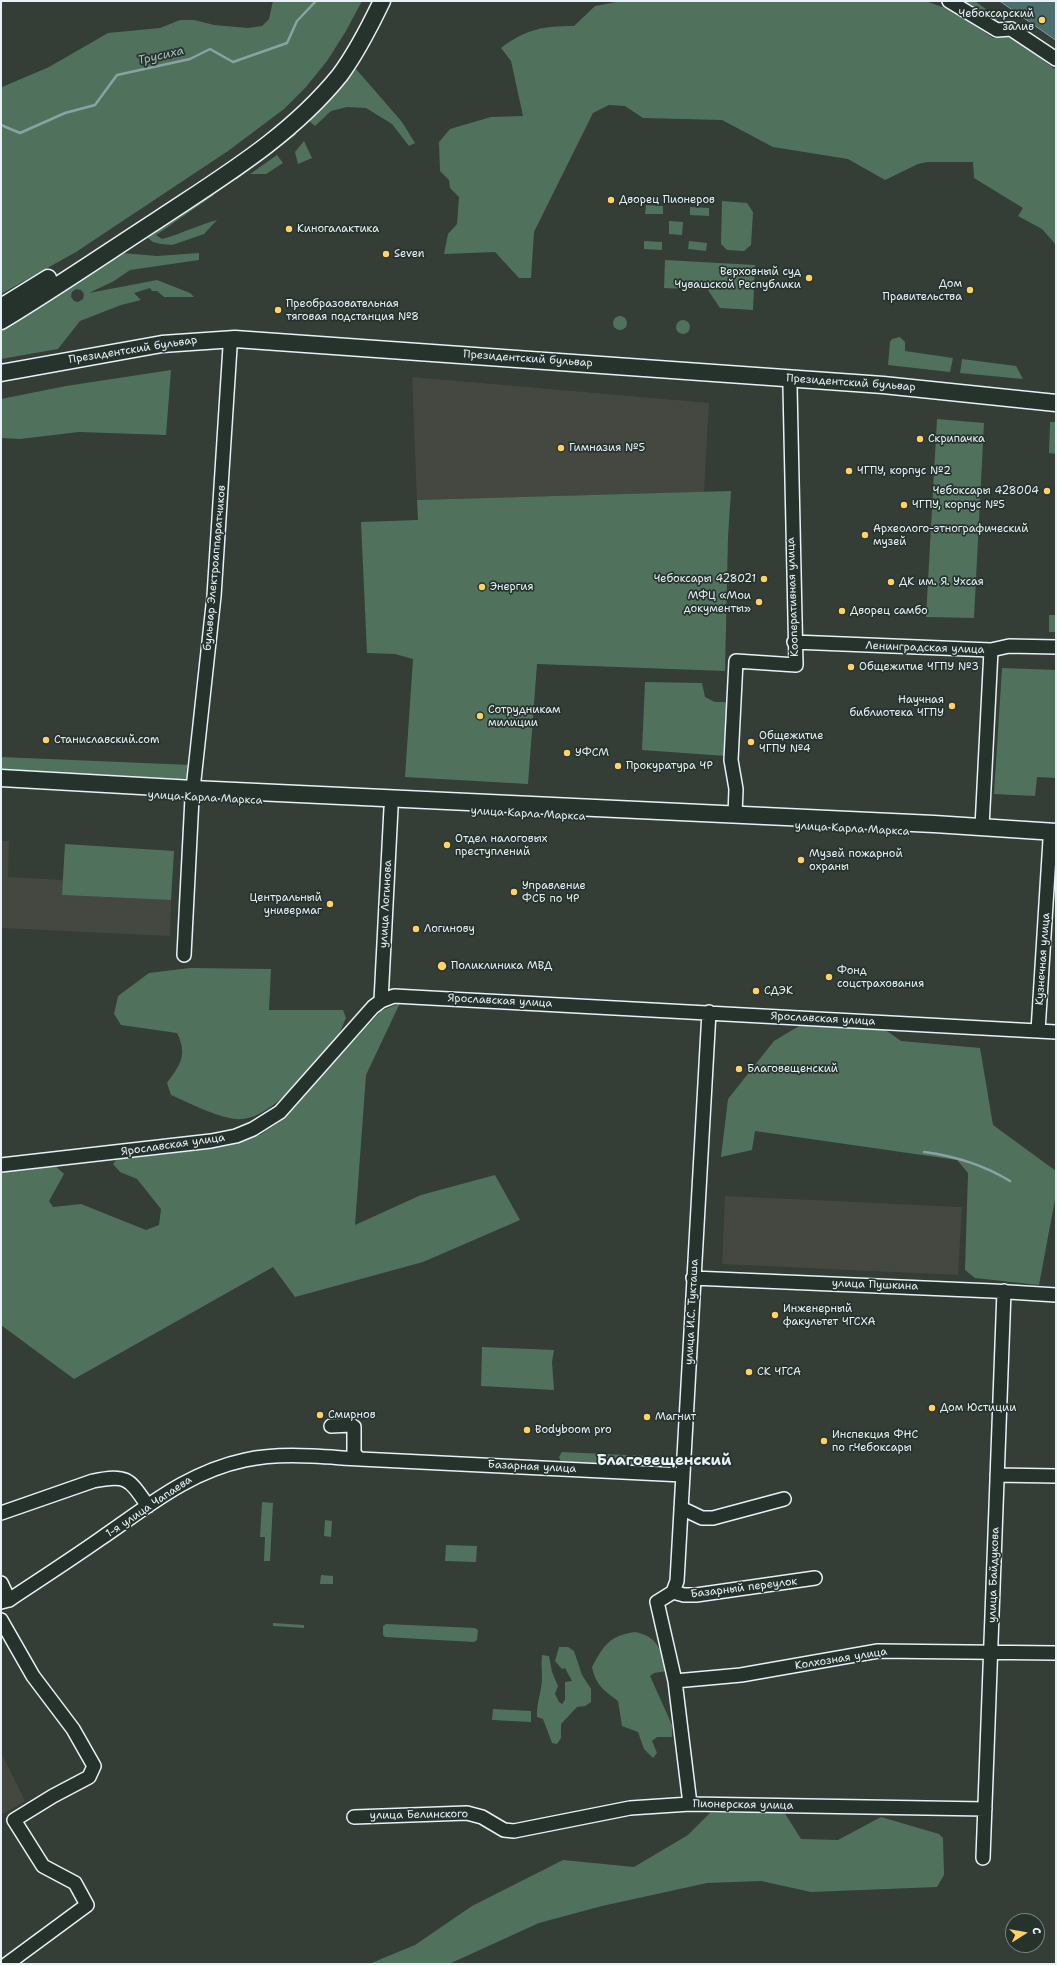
<!DOCTYPE html>
<meta charset="utf-8">
<style>
body{margin:0}
#map{position:relative;width:1057px;height:1965px;overflow:hidden;background:#343d36;font-family:"Shantell Sans",sans-serif}
canvas{display:block}
.frame{position:absolute;inset:0;border:2px solid #e8f1f8;pointer-events:none}
.north{position:absolute;left:1005px;top:1913px;width:40px;height:40px;box-sizing:border-box;background:#26332d;border:1px solid #747f7e;border-radius:50%;rotate:79deg;font-size:11px;font-weight:700;line-height:16px;text-align:center;color:#e8f1f8}
.north::after{content:'';display:block;margin:auto;width:14px;height:18px;background:#ffd166;clip-path:polygon(50% 0,100% 100%,50% 72%,0 100%)}
</style>
<div id="map">
<canvas width="1057" height="1965"></canvas>
<div class="frame"></div>
<div class="north">С</div>
</div>
<script>
const context = document.querySelector('canvas').getContext('2d');
context.lineJoin = 'round';
function fill(path, color) {
  context.fillStyle = color;
  context.fill(path, 'evenodd');
}
function strokePath(path, color, width, dash) {
  context.strokeStyle = color;
  context.lineWidth = width;
  context.lineCap = dash ? 'butt' : 'round';
  context.setLineDash(dash || []);
  context.stroke(path);
}
function drawText(font, color, halo, rows, align = 'center') {
  context.font = font + ' "Shantell Sans",sans-serif';
  context.lineWidth = 3.5;
  context.setLineDash([]);
  context.textBaseline = 'middle';
  context.strokeStyle = halo;
  context.fillStyle = color;
  for (const [text, x, y, turn = 0] of rows) {
    context.save();
    context.translate(x, y);
    context.rotate((+turn || 0) * Math.PI / 180);
    context.textAlign = isNaN(turn) ? turn : align;
    if (halo) context.strokeText(text, 0, 0);
    context.fillText(text, 0, 0);
    context.restore();
  }
}
fill(new Path2D(`
 M412,377L709,403L704,492L417,500Z
 M1,841H9L8,877L63,880L62,895L171,900L170,936L1,928Z
 M725,1196L962,1207L958,1275L722,1264Z
 M1,1753L25,1801L1,1815Z`), '#454840');
fill(new Path2D(`
 M273,1H362L346,31L327,61L306,87L284,109L228,151L76,252L1,294L2,87L49,67L108,33L160,28L180,20H194L214,25L248,28L262,26L269,19Z
 M622,1H925L954,11L993,38L1011,36L1056,70V245L1042,229L1018,216L1023,208L974,178L973,162H927L918,164L885,180L848,159L773,147L722,120L643,118L625,106L609,105L593,113L534,232L531,278H519L495,252L444,254L448,234L457,224L459,197L450,188L449,180L440,171L439,142L450,129L491,117L523,116L511,61L501,48C526,29 543,26 574,26L595,6Z
 M961,1H975L998,18L996,22Z
 M356,69L402,122L415,143L409,146L392,124L366,108L347,107L331,111L315,126L310,122V113L350,70Z
 M297,134L236,180L238,171L287,135Z
 M304,141L312,158L298,164L295,152Z
 M277,155L283,163L266,174H250Z
 M210,191L214,195L156,235L162,239C181,234 198,225 217,220L204,234L184,241L172,245L161,244L153,242L148,238L151,229Z
 M722,201L747,203L753,212L751,245L744,251L727,250L721,244Z
 M646,205L663,206V214H645Z
 M690,207L709,208V216L690,215Z
 M669,221L683,222L682,235L669,234Z
 M644,241L662,242V250L644,249Z
 M689,241L707,243L706,251L688,249Z
 M122,253L157,256L199,253V260L130,270L114,281L89,293L157,280L190,293L194,297H164L157,291H152L150,288L134,293L141,300L121,305L80,321L58,349L1,359V330ZM76,289L81,290L84,294L83,299L78,302L74,301L71,297L72,292Z
 M665,260L755,265L753,310L720,308L708,290L664,288Z
 M613 323a7 7 0 1 1 14 0a7 7 0 1 1-14 0Z
 M676 327a7 7 0 1 1 14 0a7 7 0 1 1-14 0Z
 M900,337L905,342V351L953,358L950,372L888,365L890,342L892,339Z
 M962,359L1016,366L1023,379L960,373Z
 M171,370L166,435L79,432L20,439L1,438V399L66,386Z
 M937,419L984,423L974,618L926,617Z
 M1050,422H1056V454L1049,453Z
 M731,491L728,537L725,671L537,664L528,784L405,777L413,659L395,654L367,653L361,522L418,520L417,500Z
 M1049,615H1056V632H1049Z
 M1002,668L1056,670V778L1037,777L1035,796L994,794Z
 M645,682L702,683L705,697L715,702H725L728,706L726,756L642,750Z
 M1,757L191,765L187,778L183,781L1,773Z
 M65,844L174,851L171,900L62,895Z
 M190,968L271,969L269,1010H343L346,1018C343,1024 341,1032 337,1037C319,1062 274,1116 243,1119C223,1121 190,1103 171,1095L167,1083C180,1065 188,1055 177,1033L121,1025L114,1014L118,996L149,973Z
 M400,1003L366,1075L355,1225L421,1195L495,1175L520,1220L423,1262L295,1297L273,1267L74,1379L1,1325V1172L53,1164L64,1174L49,1201L53,1207L81,1204L146,1230L159,1225L161,1209L137,1179L120,1172L113,1164L118,1157L260,1135L282,1120L381,1011Z
 M804,1023L880,1026L901,1041L980,1048L993,1125L1056,1171V1194L1039,1285L975,1278L965,1270L968,1173L957,1160L755,1131L752,1150L721,1157L728,1099L774,1041Z
 M482,1347L554,1350L552,1362L554,1390L481,1386Z
 M562,1452L668,1457L671,1458V1463L666,1468L561,1462L559,1457Z
 M262,1502L273,1503L270,1561H264L265,1537H260Z
 M325,1520L332,1521L331,1537L324,1536Z
 M446,1545L477,1546L476,1562L445,1561Z
 M321,1575L333,1576V1584H320Z
 M273,1623L304,1625V1628L273,1626Z
 M386,1624L475,1628L478,1630L477,1640L474,1642L385,1637L383,1635V1626Z
 M635,1632C659,1637 658,1649 669,1667L667,1671L654,1673L650,1676L672,1725V1737H657L652,1741L657,1753L653,1758L644,1749L638,1732L622,1726L618,1701C604,1690 596,1686 592,1667C604,1645 609,1636 635,1632Z
 M559,1647H568L574,1651L582,1675L591,1689V1702L585,1706L577,1707L561,1724V1738L557,1744L552,1743L543,1719L537,1717C536,1704 542,1691 542,1678C542,1670 541,1663 542,1655L549,1656L552,1672L558,1686L555,1694L559,1702L562,1704L565,1700V1682L572,1681L565,1668L562,1669L555,1661Z
 M493,1709L531,1711V1722L492,1720Z
 M784,1812L801,1839L838,1840L881,1817L939,1834L943,1838L944,1875L937,1887L811,1892L761,1881L707,1883L602,1906L539,1923L449,1964H369L415,1945L472,1906L563,1860L634,1867L688,1835L710,1813Z`), '#50725c');
const water = new Path2D(`
 M1000,1H1056V40Z`);
fill(water, '#4a6f6d');
strokePath(water, '#89a3a5', 1);
strokePath(new Path2D(`
 M1,125L20,133L65,113L95,105L117,75L190,59L210,49L233,62L287,43L297,21L316,1
 M924,1152C955,1156 982,1164 1010,1181`), '#89a3a5', 2.5);
const minor = new Path2D(`
 M949,1L997,30L1011,29L1056,59
 M794,642L991,650L1009,646L1056,647
 M193,789L214,596L230,347
 M735,815L736,789L731,760L736,661L796,665L790,387
 M982,827L991,650
 M184,955L192,798
 M381,1001L391,808
 M1038,1031L1050,840
 M1,1165L211,1141L236,1136L253,1129L280,1112L373,1007L381,1001L394,996L1056,1032
 M693,1278L993,1291L1056,1295
 M331,1426L351,1425L354,1427V1454L360,1459L683,1475
 M997,1475L1056,1476
 M681,1508L702,1518H713L784,1499
 M1,1513L93,1481C128,1474 129,1479 148,1506
 M1,1583L9,1600
 M673,1592L684,1595H696L815,1578
 M1,1602L9,1600C39,1580 70,1560 100,1539C147,1507 188,1472 245,1460C283,1452 322,1457 360,1459
 M1,1620L33,1676L73,1729L94,1766L89,1777L53,1796L14,1820L43,1866L75,1883L87,1905L7,1964
 M675,1681L741,1675L878,1651L1056,1653
 M690,1804L675,1681L657,1602L673,1592L677,1581L709,1012
 M354,1817L467,1813L482,1817L504,1830L514,1831L630,1808L690,1804L985,1809
 M983,1858L1004,1291`);
const major = new Path2D(`
 M1,307L48,278
 M1,321C54,289 105,254 156,221C222,177 290,137 340,75C357,52 370,26 382,1
 M1,373L162,344L235,339L883,385L1056,403
 M1,778L193,789L934,824L1056,832`);
strokePath(minor, '#e8f1f8', 16);
strokePath(major, '#e8f1f8', 19);
strokePath(minor, '#26332d', 13);
strokePath(major, '#26332d', 16);
for (const [x, y, r, color] of [
 [1042,20,4,"#ffd166"],
 [611,200,4,"#ffd166"],
 [289,229,4,"#ffd166"],
 [386,254,4,"#ffd166"],
 [809,278,4,"#ffd166"],
 [970,290,4,"#ffd166"],
 [278,310,4,"#ffd166"],
 [920,439,4,"#ffd166"],
 [561,448,4,"#ffd166"],
 [849,471,4,"#ffd166"],
 [1047,491,4,"#ffd166"],
 [904,505,4,"#ffd166"],
 [865,535,4,"#ffd166"],
 [764,579,4,"#ffd166"],
 [891,582,4,"#ffd166"],
 [482,587,4,"#ffd166"],
 [759,602,4,"#ffd166"],
 [842,611,4,"#ffd166"],
 [851,667,4,"#ffd166"],
 [952,706,4,"#ffd166"],
 [480,716,4,"#ffd166"],
 [46,740,4,"#ffd166"],
 [751,742,4,"#ffd166"],
 [567,753,4,"#ffd166"],
 [618,766,4,"#ffd166"],
 [447,845,4,"#ffd166"],
 [801,860,4,"#ffd166"],
 [514,892,4,"#ffd166"],
 [330,904,4,"#ffd166"],
 [416,929,4,"#ffd166"],
 [442,966,5,"#ffd166"],
 [829,977,4,"#ffd166"],
 [756,991,4,"#ffd166"],
 [739,1069,4,"#ffd166"],
 [775,1315,4,"#ffd166"],
 [749,1372,4,"#ffd166"],
 [932,1408,4,"#ffd166"],
 [320,1415,4,"#ffd166"],
 [647,1417,4,"#ffd166"],
 [527,1430,4,"#ffd166"],
 [824,1441,4,"#ffd166"]
]) {
  const dot = new Path2D();
  dot.arc(x, y, r, 0, 2 * Math.PI);
  context.fillStyle = color;
  context.fill(dot);
  strokePath(dot, '#26332d', 1.5);
}
drawText('11px', '#e8f1f8', '#26332d', [
 ["Чебоксарский",1034,14,"right"],
 ["залив",1034,27,"right"],
 ["Дворец Пионеров",619,200],
 ["Киногалактика",297,229],
 ["Seven",394,254],
 ["Верховный суд",801,272,"right"],
 ["Чувашской Республики",801,285,"right"],
 ["Дом",962,284,"right"],
 ["Правительства",962,297,"right"],
 ["Преобразовательная",286,304],
 ["тяговая подстанция №8",286,317],
 ["Скрипачка",928,439],
 ["Гимназия №5",569,448],
 ["ЧГПУ, корпус №2",857,471],
 ["Чебоксары 428004",1039,491,"right"],
 ["ЧГПУ, корпус №5",912,505],
 ["Археолого-этнографический",873,529],
 ["музей",873,542],
 ["Чебоксары 428021",756,579,"right"],
 ["ДК им. Я. Ухсая",899,582],
 ["Энергия",490,587],
 ["МФЦ «Мои",751,596,"right"],
 ["документы»",751,609,"right"],
 ["Дворец самбо",850,611],
 ["Общежитие ЧГПУ №3",859,667],
 ["Научная",944,700,"right"],
 ["библиотека ЧГПУ",944,713,"right"],
 ["Сотрудникам",488,710],
 ["милиции",488,723],
 ["Общежитие",759,736],
 ["ЧГПУ №4",759,749],
 ["Станиславский.com",54,740],
 ["УФСМ",575,753],
 ["Прокуратура ЧР",626,766],
 ["Отдел налоговых",455,839],
 ["преступлений",455,852],
 ["Музей пожарной",809,854],
 ["охраны",809,867],
 ["Управление",522,886],
 ["ФСБ по ЧР",522,899],
 ["Центральный",322,898,"right"],
 ["универмаг",322,911,"right"],
 ["Логинову",424,929],
 ["Поликлиника МВД",451,966],
 ["Фонд",837,971],
 ["соцстрахования",837,984],
 ["СДЭК",764,991],
 ["Благовещенский",747,1069],
 ["Инженерный",783,1309],
 ["факультет ЧГСХА",783,1322],
 ["СК ЧГСА",757,1372],
 ["Дом Юстиции",940,1408],
 ["Смирнов",328,1415],
 ["Магнит",655,1417],
 ["Bodyboom pro",535,1430],
 ["Инспекция ФНС",832,1435],
 ["по г.Чебоксары",832,1448]
], 'left');
drawText('11px', '#e8f1f8', '#26332d', [
 ["Президентский бульвар",133,350,-9],
 ["Президентский бульвар",528,359,4],
 ["Президентский бульвар",851,383,4],
 ["бульвар Электроаппаратчиков",215,568,-85],
 ["Кооперативная улица",793,597,-92],
 ["Ленинградская улица",925,648,2],
 ["улица Карла Маркса",205,798,3],
 ["улица Карла Маркса",528,814,3],
 ["улица Карла Маркса",852,829,3],
 ["улица Логинова",386,904,-87],
 ["Кузнечная улица",1043,959,-86],
 ["Ярославская улица",500,1001,3],
 ["Ярославская улица",823,1019,3],
 ["Ярославская улица",173,1145,-8],
 ["улица Пушкина",875,1285,2],
 ["улица И.С. Тукташа",692,1312,-87],
 ["Базарная улица",532,1467,3],
 ["1-я улица Чапаева",149,1507,-34],
 ["улица Байдукова",994,1575,-88],
 ["Базарный переулок",744,1588,-7],
 ["Колхозная улица",841,1659,-9],
 ["Пионерская улица",743,1805,1],
 ["улица Белинского",419,1815,-1]
]);
drawText('italic 12px', '#a9bdc0', '#26332d', [
 ["Трусиха",161,56,-13]
]);
drawText('bold 15px', '#e8f1f8', '#26332d', [
 ["Благовещенский",664,1461]
]);
</script>
